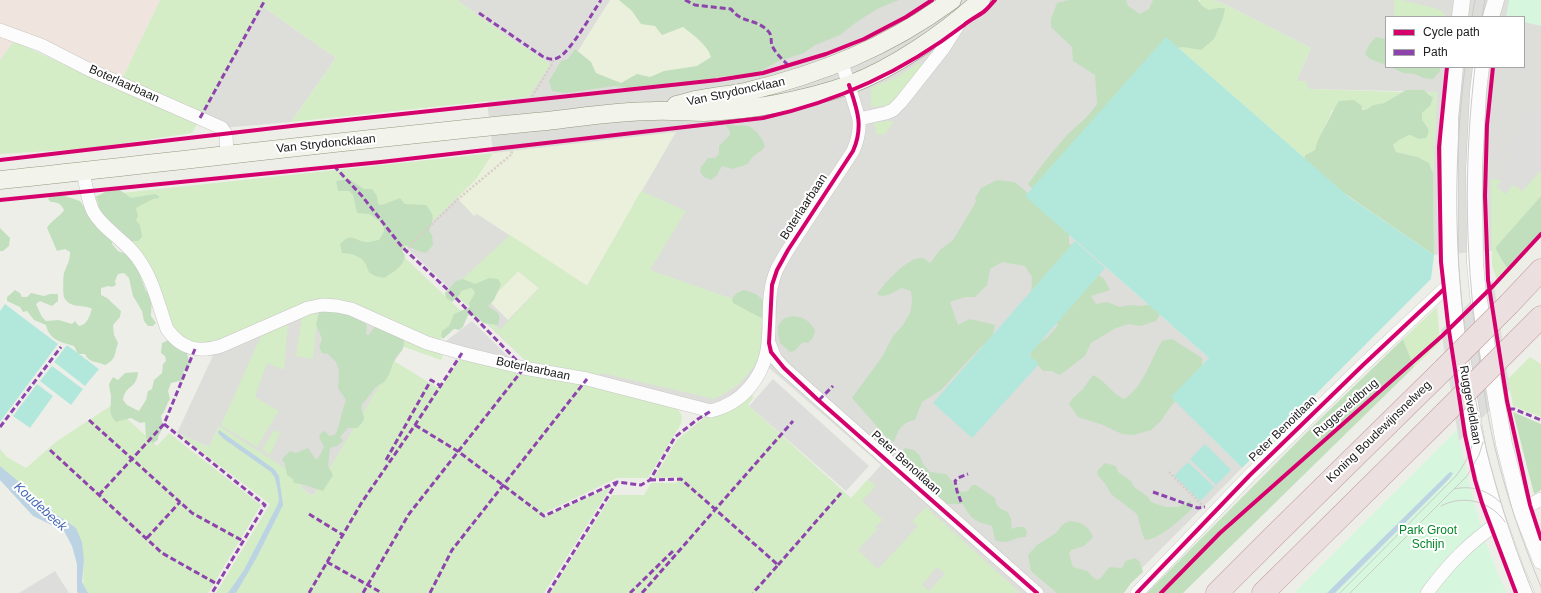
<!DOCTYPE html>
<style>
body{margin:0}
#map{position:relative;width:1541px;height:593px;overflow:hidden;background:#eeeee9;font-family:Arial,sans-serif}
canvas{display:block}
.legend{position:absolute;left:1385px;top:16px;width:140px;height:52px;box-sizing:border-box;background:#fff;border:1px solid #a6a6a6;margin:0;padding:5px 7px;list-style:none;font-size:12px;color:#202020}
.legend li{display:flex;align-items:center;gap:8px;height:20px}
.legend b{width:20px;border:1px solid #a6a6a6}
</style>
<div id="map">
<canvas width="1541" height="593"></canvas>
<ul class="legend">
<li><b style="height:5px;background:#d6006c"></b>Cycle path</li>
<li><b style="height:5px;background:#8e44ad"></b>Path</li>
</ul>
</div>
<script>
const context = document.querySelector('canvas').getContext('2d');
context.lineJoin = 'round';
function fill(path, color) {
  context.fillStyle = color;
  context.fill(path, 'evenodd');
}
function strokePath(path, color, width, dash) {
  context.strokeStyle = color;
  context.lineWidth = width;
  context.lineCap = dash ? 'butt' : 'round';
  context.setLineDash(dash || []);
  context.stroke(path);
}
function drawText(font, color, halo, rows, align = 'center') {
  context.font = font + ' Arial,sans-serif';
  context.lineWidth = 4;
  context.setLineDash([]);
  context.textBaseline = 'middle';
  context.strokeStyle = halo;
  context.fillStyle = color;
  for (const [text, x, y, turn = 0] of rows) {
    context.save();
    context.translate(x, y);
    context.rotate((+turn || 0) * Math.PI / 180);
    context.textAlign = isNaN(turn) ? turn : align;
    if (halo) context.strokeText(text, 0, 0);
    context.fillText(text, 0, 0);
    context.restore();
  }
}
fill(new Path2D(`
 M457,0H1198L1025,196L1209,358L1172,397L1242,468L1117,593H1020L969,547L928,593L810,545L881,465L767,366L733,397L717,405H708L530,365L406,247L476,179L493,153L487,102L528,97L550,65L549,63L508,37Z
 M1212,0H1541V196L1492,251L1434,255L1433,173L1437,92L1309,89L1298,81V77L1311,48L1222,3ZM1386,17H1524V67H1386Z
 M262,6L336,58L291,122L222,128L200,118Z
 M313,311L340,312L404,340V346L313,496L302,489L219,426L209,447L177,433L215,351Z`), '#ddddda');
fill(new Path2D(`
 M0,0H160L123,77L20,33L0,60Z`), '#f0e4de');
fill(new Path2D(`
 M610,0H626L685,24L709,38L718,68L620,85L591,73L576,54Z
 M676,132L587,286L477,214L474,216L457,198L476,179L493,153Z
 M518,271L539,288L508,320L489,301Z`), '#ebf0dc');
fill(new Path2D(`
 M160,0H457L508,37L549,63L550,65L528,97L291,122L336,58L262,6L192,133L85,149L0,154V60L14,41L109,86L115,73L123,77Z
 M1201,0H1212L1222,3L1311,48L1298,77V81H1306L1309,89L1403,92L1384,103L1373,105L1367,109L1332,110C1327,124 1319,136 1315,150L1305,155L1304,158L1166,37Z
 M1394,0H1402L1438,9L1442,11L1446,17H1394Z
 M919,63L924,66L897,98L892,102L886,106L871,107V88L897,77Z
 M1426,92H1437L1433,173L1429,163L1418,157L1396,152L1393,145L1399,140L1411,135L1419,139L1428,127L1422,120V113L1430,106V94Z
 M894,121L885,134L879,135L876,133L874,122Z
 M493,153L476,179L406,247L401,254L463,313L439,341C419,333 399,326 379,317C357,308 351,298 324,300L210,345L186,341L173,329L151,271L85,197Z
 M1541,170V196L1495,248L1509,272L1498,283L1492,265L1491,179C1504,180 1513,183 1522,191Z
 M641,191L686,211L650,270L762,309L760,360L738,385L715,399L601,373L599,378L530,365L475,311L449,291L510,235L587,286ZM518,271L539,288L500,330L479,308L489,301Z
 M1437,307L1440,342L1414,367L1403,339Z
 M318,313L313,359L296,356L302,316Z
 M288,323L284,370L267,363L255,397L279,411L257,447L221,425L261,336Z
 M404,340L443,355L441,360L404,347Z
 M1530,357L1541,364V417L1513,406L1508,379Z
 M461,358L588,385L676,408C682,413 683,417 681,424L648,478H617L544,513L540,519L611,487L544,593H216L270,504L177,433L209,447L219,426L299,477L302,489L313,496L394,361L440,389Z
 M750,393L754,397L748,405L851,498L868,479L876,486L862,501L883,520L875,527L877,530L858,550L878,569L918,526L912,521L926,507L1020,593H550L612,495H644L651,483H676L681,477L654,478L677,440L706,416ZM937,567L945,574L929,591L922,585Z
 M112,405L157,446L169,433L261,505L208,593H88L83,585L84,561L78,533L76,528L68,522L40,505L29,494L24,486L0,466V449L7,457L26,468L57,441Z
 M274,430L280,433L270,455L262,450Z`), '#d4edc6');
fill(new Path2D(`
 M619,0H899L879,8L858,21L840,35L815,45L804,53L779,61L757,73L718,77L697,84L675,81L667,88L653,86L630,88L614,86L566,93L552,91L549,81L561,61L568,59L575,49L591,62L596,73L621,83L637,74L650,77L664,71L697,66L711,57C707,44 693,35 683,27L662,35L655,26L641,24L632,11Z
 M1069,0H1126L1128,6L1140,14L1149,9L1153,0H1198L1202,6L1209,10L1218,8H1225L1223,18L1214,39L1201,50L1183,47L1162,50L1035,192L1028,184C1041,166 1054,149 1069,133C1079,124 1089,116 1097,104L1095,75L1073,61L1072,47L1051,27V19L1057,3Z
 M1376,37L1386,39V65L1370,59L1365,54L1369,45Z
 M1391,67H1440V71L1433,79L1423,78L1415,74L1403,73Z
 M1406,90H1424L1433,98L1430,106L1422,113V120C1428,127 1431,130 1426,138L1419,139L1410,135L1399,140L1393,145L1396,152L1418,157L1429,163L1433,173L1434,255L1303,165L1305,155L1315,150C1317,140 1322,132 1327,123C1331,115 1334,108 1339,101L1354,100L1362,106V110L1367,109L1373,105L1384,103Z
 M728,124C734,128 742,124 748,126C756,129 763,139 765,146C761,154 754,152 748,164L733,169L722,166L717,175L711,180L704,177L700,172L701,167L708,158H715L719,154V146L730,135V131L726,126Z
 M349,179L364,189H372L377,196L378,204L382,205L400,198L405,204L426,205C435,216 434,218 429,231L432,235L433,245L426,253L418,251L406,245L404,246L402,251L405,255C404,267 393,272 384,278C379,277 373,276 369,272C367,269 367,266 365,263C361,256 350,253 342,253L340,244C352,231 355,241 366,242C370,243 376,240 379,240L384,232L383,223L369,214L357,213L353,195L349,191H338L336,181Z
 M997,180L1014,182L1022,188L1069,229V244L1080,251L1096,273L1104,279L1110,290L1091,296L1096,304L1107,302L1120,307L1130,305L1140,306L1156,304L1162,310L1156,321L1140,326L1129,324L1116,328L1091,343L1085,356L1060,375L1052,371H1043L1030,356L1033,347L1048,337L1058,325L1031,298L1032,277L1025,266L1002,262L990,269L987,285L975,297H965L950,302L958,325L970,319L995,325L992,338L979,349L941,390L922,402L915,420C902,422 898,430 894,442L888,439L852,398L882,357L893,336L903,325L910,313L912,302L911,291L902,288L888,295L881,296L877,294C885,283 902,264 915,259C917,258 921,258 924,258L930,263L940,250L953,240L976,202L975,198L981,188Z
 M115,189L120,190L131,198L155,194L159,196V198L153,199L136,208L138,216L136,220L140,225L142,237L138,241H112V244L118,251L126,254L142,270L140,275L146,291L152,296L151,316L156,323L153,326H148L144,321L142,311L133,296L129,278L124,273L118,274L115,281L116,285L112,287L109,286L101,288V295L107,298L121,311L120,317L113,325L114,335L118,343C114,354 117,359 105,365C96,361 89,363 85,354H78L74,346C61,342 49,340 46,325L34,320L27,311L23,312L20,307L7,301V297L15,290L20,293L22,297H27L31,293L44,296L50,294H58V301L52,306L40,301L36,304L42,317L46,321L59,320L72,324L75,321L79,326C88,324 89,317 92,309C85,305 77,307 71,304C68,303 65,300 64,297C63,294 63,276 64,273C67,265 70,261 70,252L65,249L57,251L47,228C51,220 59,218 64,210C61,204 58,202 51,202L48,199L51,195C62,194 70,198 80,201L85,208L96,206L99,204L96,197C100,194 109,190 115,189Z
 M1541,196V235L1509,272L1495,248Z
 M0,228L10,238L9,246L3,251H0Z
 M489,278L498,279L501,284L494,300L488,306C495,312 503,312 498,325L483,323L477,317L468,315L463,327L459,330L454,329L443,339L441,336L442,331L449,326L454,314L470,307L469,303L475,293L472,288L461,291L460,294L452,302L446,298L445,293L456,281L463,279L475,284Z
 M744,290L756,294L764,301L765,316L761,318L733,303L732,300C734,294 738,292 744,290Z
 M321,307L364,319L367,327L366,334L369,335L377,323L404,340C404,355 399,350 394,361C391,368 390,375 385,381C382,384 378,385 375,388C371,393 367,399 363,403C359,408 364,413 364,418C364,422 360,425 357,428H348L340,437L343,441L337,446L330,448L328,466L333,475L323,491C313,488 304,484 294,483L293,479L287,475L285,464L282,459L290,451L296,453L308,448L316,460L319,457L324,447L319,437L321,433L325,431L329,436L335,435C341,423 341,412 346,400L338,388L339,371L336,362L328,354L322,353L319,347L322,339L316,324Z
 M792,316C804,317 809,320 815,330L813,338L808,343L803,342L794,351L790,352L780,343L778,333V326L783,319Z
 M1172,339L1202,358L1203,372L1171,406L1161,421L1151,430L1134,435L1122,434L1103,425L1078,417L1069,404L1072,399L1082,390L1093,375C1106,381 1110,392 1124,399C1144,387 1150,360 1162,341Z
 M1403,339L1414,367L1183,593H1147L1318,421Z
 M169,340L186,350L190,364L188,369L184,370L183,373L185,377L184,380L171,383L168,391L170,399C166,405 166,410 161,416L163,427L158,437V440L153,443L146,438L145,422L140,423L131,418L116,422C108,413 111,408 111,397C111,393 109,389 109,384L113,377L118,380L125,373L138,372C137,389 125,385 123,400L127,405L139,411L146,400L148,391L152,389L154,380L162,373L163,364L166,361L165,356L161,353L162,343Z
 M1513,412L1541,424V490L1534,494Z
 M904,448L914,450L920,456L923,464L930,472L946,474L957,488L961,492L968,491L972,485H976L995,498C996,506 999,509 1008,512L1011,519L1012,529L1017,527H1024L1027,531L1026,537C1014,536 1009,546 995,540L992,526C988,524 983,524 979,522C971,519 966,510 963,504H946L904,468L901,460Z
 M1105,463L1116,466L1118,472L1131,481L1134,487L1148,497L1151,502L1166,507H1178L1190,501L1193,506L1190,511C1179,520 1159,540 1145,540L1142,533L1137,514L1111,494L1106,485L1097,474L1098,470Z
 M1069,521C1081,522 1088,525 1093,537L1084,546L1071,550L1069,554L1073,567L1087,571L1094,578L1098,580C1103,577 1105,571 1110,567L1122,568L1126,561L1135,558L1140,562L1143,572L1131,583L1124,593H1057L1031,571L1028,555L1037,545L1056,533L1062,525Z`), '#c2dfbd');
fill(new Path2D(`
 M1509,0H1541V26L1524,22V17H1506Z
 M1457,430C1469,485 1482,542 1507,593H1294Z`), '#d6f6dd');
fill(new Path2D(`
 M1166,37L1349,197L1434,255L1431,279L1242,468L1171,397L1209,358L1025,196Z
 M1075,241L1105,268L1029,355L1039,364L972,438L933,403Z
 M5,304L58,344L0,422V311Z
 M67,345L99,369L85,386L54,362Z
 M52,366L83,389L71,405L40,381Z
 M37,384L53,396L30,428L13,416Z
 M1205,444L1231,470L1216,485L1190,459Z
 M1188,462L1214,487L1200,501L1174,476Z`), '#b2e8dc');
fill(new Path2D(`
 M1537,110L1541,114V170L1522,191L1514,184L1505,194L1496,186L1502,180L1501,160L1515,159L1503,148Z
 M1493,280L1510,390L1459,441L1441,330Z
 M472,321L514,362L442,344Z
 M773,379L869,466L846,491L749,406Z
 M55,571L69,593H19Z`), '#dddddb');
fill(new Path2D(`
 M219,430L274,469L279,476L283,505L257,557L236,593H228L244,570L278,504L279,499L277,487L275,478L271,472L224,439L218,433Z
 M0,466L24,486L29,494L40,505L68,522L76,528L82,542L84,561L82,582L88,593H78L77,591V564L72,546L64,531L33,516L0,480Z
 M1450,472L1453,473L1449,479L1335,593H1327Z`), '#bbd3e3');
const minor = new Path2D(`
 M0,30L41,45L90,70L222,128L226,134L227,155
 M859,119L886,113L893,110L901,102L943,49L960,22
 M83,172C86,184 87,199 93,211C103,230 129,242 141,263C154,283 159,307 167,329C181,349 199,353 221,346L308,308L322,305L337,306L351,309L427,343L462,353L524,368L587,379L711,411C726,407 739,400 749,388C783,348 759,310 777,269C785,253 795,239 804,225C820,200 837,176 853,151C858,140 860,131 859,119L842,63
 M769,343L775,358L784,368L1037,593
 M1521,510L1541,499
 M1137,593L1250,475L1363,365L1443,290L1452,288
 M1427,593C1450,562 1468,544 1499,522`);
const tertiary = new Path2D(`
 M1460,17L1462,0
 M1491,17L1496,0
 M1455,67L1450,119V262L1455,317L1479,455L1495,511L1516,570L1526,593
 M1481,67L1478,92L1474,169L1475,263L1478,295L1504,444L1521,510L1541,561`);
const secondary = new Path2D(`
 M676,105C685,103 693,100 702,99C716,96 731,95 745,92C821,74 888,47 952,0
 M0,180C182,161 364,138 547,121C582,117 618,111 653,111C670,110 687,112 704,112C750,111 805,100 849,85C894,68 945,33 981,0`);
const motorway = new Path2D(`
 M1509,304L1541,270
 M1516,342L1541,317
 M1217,593L1276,534L1444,369
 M1263,593L1445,413`);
strokePath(minor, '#c7c7c5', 14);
strokePath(tertiary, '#c7c7c5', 17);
strokePath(secondary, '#939a7f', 19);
strokePath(motorway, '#c59fa2', 23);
strokePath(new Path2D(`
 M530,100L552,64L553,60
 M407,251L413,242L458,199L512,154L511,147
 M1169,472L1204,507`), '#d8cdc7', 2.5, [2, 2]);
strokePath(minor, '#fcfcfc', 13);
strokePath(tertiary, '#fcfcfc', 16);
strokePath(secondary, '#f2f4ec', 18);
strokePath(motorway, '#ebe0df', 22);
strokePath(new Path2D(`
 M1472,17L1475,0
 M1482,17L1485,0
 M1465,67C1443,244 1465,428 1533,593
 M1475,67C1463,170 1465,267 1481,369C1485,397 1489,425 1496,452C1507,498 1523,543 1541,587
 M1454,489C1471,485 1487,490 1500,502
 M1441,506C1463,494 1491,501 1505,522
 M1340,593L1456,476C1469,459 1475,442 1477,421
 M1350,593L1467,476L1479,455L1483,442`), '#cbcbca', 1);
const motorwayBridge = new Path2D(`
 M1444,369L1509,304
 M1445,413L1516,342`);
strokePath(motorwayBridge, '#c59fa2', 23, []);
strokePath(motorwayBridge, '#ebe0df', 22);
strokePath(new Path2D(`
 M685,0L695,5L731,9C742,24 756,18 768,31C773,36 770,40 772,45C774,52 783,60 788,65
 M479,13L542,56C548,59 553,61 559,57C570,52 593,12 601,0
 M200,118L265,0
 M334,166L362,196L402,247L449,291L524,368L409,514L363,593
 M195,349L164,424L265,505L212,593
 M819,400L833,386
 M1509,409H1514L1541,420
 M89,420L192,513L243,541
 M415,425L459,452L544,516L617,482
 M0,427L61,347
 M50,450L162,553L217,584
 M386,460L431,380L441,386
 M650,480L681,479L778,565L753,593
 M1153,492L1198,508L1205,507
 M99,495L164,424
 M961,502L957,491L955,481L958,478L968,474
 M309,514L343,535
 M147,538L180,502
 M327,562L382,593
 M778,565L841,493
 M309,593L362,502L415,425L462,353
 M430,593L452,550L587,379
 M548,593L617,482L641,485L650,480L675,437L698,419L711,411
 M630,593L674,550
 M642,593L793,421`), '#8e44ad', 3, [6, 3]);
strokePath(new Path2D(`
 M1447,67L1439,147L1441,262L1448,324L1465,435L1475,480L1482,503L1516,593
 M1493,67L1487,125L1485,196L1488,280L1507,401L1530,505L1541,539
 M849,85C857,109 864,126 853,151L788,250L777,270L772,285L769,343L771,352L784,368L817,399L1037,593
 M0,160L300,125L718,80L763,73L826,54L864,39L906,17L932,0
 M0,200L381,162L763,118C837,102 904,71 964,25C970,20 976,17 982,13C987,10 991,4 995,0
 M1137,593L1250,475L1363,365L1443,290
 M1161,593L1220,533L1442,336L1494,285L1541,234`), '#d6006c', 4);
drawText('12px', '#202020', '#fff', [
 ["Boterlaarbaan",124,84,24],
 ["Van Strydoncklaan",736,92,-12],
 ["Van Strydoncklaan",326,144,-6],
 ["Boterlaarbaan",804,207,-57],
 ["Boterlaarbaan",533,369,12],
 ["Ruggeveldlaan",1470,405,80],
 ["Ruggeveldbrug",1346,408,-41],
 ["Peter Benoitlaan",1283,429,-44],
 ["Koning Boudewijnsnelweg",1379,432,-44],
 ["Peter Benoitlaan",906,463,42]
]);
drawText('12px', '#06872b', '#fff', [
 ["Park Groot",1428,531],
 ["Schijn",1428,545]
]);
drawText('italic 13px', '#4668b6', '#fff', [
 ["Koudebeek",40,507,42]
]);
</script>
